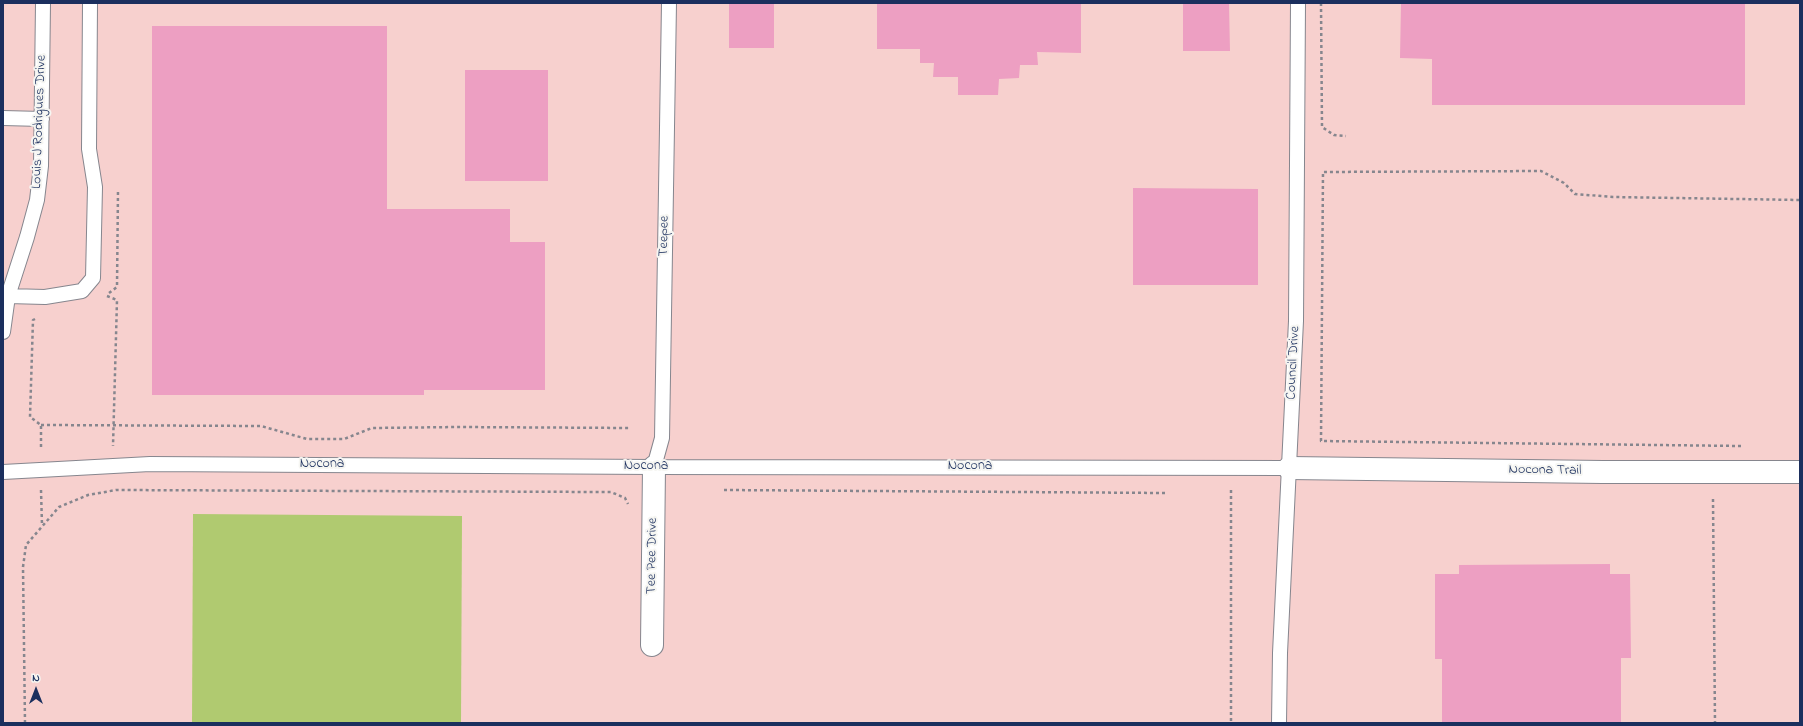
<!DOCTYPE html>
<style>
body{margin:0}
#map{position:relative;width:1803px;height:726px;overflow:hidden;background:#f1ddbe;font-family:"Indie Flower",sans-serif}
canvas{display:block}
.frame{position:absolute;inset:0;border:4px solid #1b2f5e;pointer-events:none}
.north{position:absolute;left:16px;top:670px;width:40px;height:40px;-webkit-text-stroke:3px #f6f6f2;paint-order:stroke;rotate:0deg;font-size:11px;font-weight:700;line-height:16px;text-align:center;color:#1b2f5e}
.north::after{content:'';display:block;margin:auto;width:14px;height:18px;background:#1b2f5e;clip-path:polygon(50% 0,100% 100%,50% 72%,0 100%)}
</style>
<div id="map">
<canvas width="1803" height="726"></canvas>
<div class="frame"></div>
<div class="north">N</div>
</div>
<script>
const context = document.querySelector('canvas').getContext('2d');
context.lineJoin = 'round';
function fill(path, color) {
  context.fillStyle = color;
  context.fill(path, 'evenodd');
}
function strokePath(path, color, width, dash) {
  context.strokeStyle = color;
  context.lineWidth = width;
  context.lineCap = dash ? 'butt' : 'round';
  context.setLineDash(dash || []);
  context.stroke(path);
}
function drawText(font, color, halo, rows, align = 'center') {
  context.font = font + ' "Indie Flower",sans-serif';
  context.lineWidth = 4;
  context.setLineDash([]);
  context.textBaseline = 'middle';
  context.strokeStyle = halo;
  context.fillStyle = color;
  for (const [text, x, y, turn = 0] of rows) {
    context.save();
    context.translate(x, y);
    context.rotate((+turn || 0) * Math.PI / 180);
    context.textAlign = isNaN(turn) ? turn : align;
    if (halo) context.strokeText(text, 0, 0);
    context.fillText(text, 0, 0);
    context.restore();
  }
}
fill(new Path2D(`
 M3,3H1800V723H3Z`), '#f7d0ce');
fill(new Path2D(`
 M193,514L462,516L461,723H192Z`), '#b0ca70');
fill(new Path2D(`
 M729,3H774V48H729Z
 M877,3H1081V53L1037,52L1038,65H1020L1019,78L999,79L998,95H958V77H933L934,63H920V49H877Z
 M1183,3H1229L1230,51H1183Z
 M1432,3H1745V105H1432V59L1400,58L1401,4Z
 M152,26H387V209H510V242H545V390H424V395H152Z
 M465,70H548V181H465Z
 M1133,188L1258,189V285H1133Z
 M1610,564V574H1630L1631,658H1621V723H1442V659H1435V574H1459V565Z`), '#ed9fc2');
const lane = new Path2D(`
 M3,118L42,119
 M8,296L45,297L82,291L93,278L95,187L89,149L90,3
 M3,332L8,296L27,237L37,200L41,166L43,3
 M654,467L662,438L669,3
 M3,472L150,464L654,467L1289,468
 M1279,723L1280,653L1296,321L1298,3`);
const street = new Path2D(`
 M1289,468L1603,472H1800
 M652,645L654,467`);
strokePath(lane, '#86868e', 16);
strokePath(street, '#86868e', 24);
strokePath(new Path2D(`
 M1321,3L1322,127L1334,135L1346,136
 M109,293L117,287L118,190
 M107,296L117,300L113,446
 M35,319L33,320L30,417L41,425V449
 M41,425L261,426L307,439H344L372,428L458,427L630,428
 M1741,446L1321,441L1323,172L1541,171L1564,183L1575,194L1613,197L1800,200
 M41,490L42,525
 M724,490L1165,493
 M1231,490V723
 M1713,499L1715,723
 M25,723L23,567L26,545L59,507L88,495L116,490L601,492H611L625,498L628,504`), '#86868e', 2.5, [3, 3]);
strokePath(lane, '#fff', 14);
strokePath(street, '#fff', 22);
drawText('14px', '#1b2f5e', '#f6f6f2', [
 ["Louis J Rodrigues Drive",40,122,-88],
 ["Teepee",665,236,-89],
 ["Council Drive",1294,363,-87],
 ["Nocona",322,465],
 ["Nocona",646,467],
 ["Nocona",970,467],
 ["Nocona Trail",1545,471,1],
 ["Tee Pee Drive",653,556,-89]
]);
</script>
